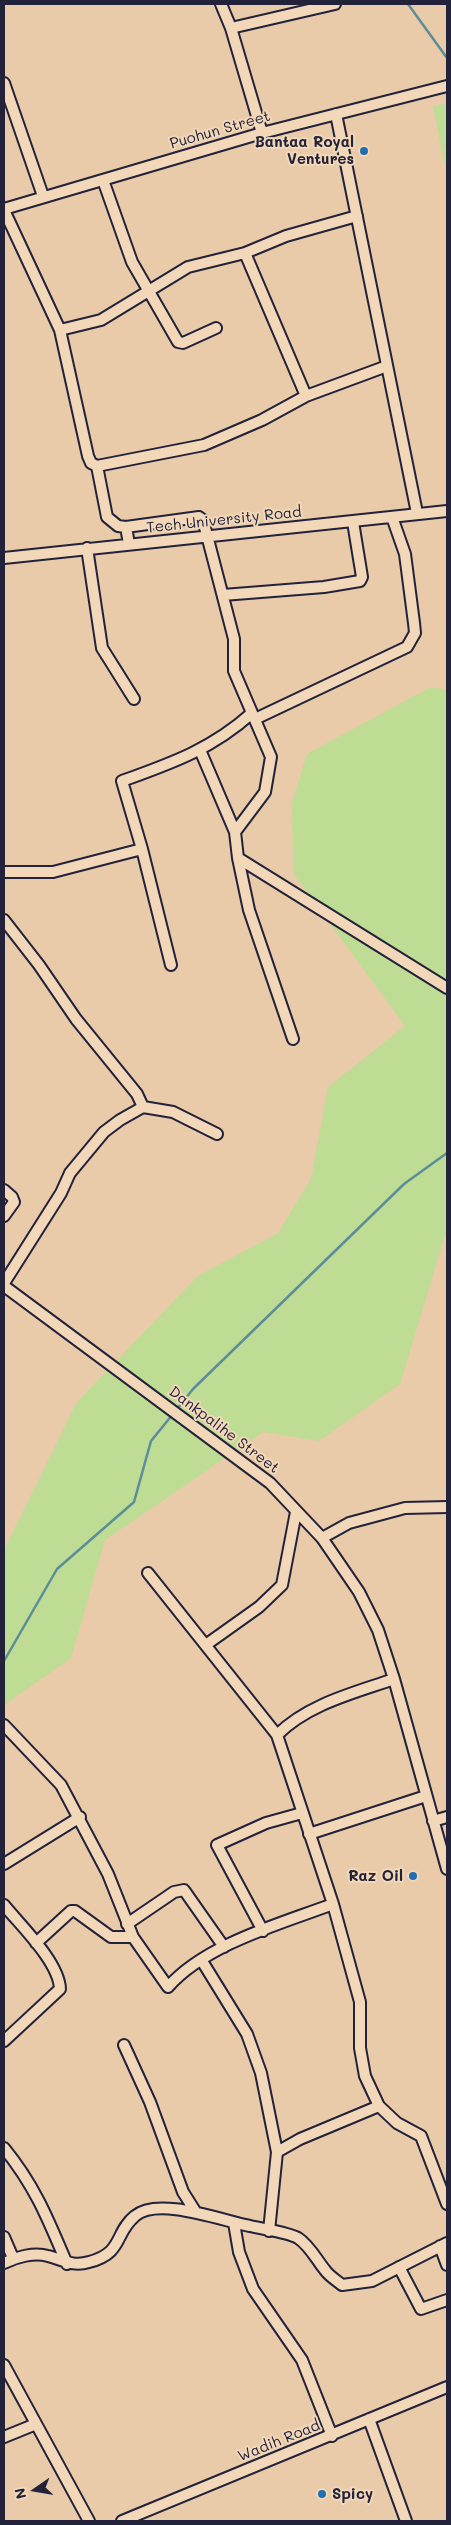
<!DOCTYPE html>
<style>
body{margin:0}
#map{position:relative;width:451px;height:2525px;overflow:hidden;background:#e9caa9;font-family:Mali,sans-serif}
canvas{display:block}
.frame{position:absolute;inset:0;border:5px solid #22223b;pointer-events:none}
.north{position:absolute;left:10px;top:2465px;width:50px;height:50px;-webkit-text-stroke:4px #f2d8b9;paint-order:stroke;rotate:257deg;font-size:14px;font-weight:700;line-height:20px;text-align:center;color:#22223b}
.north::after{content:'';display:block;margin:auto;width:18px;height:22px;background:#22223b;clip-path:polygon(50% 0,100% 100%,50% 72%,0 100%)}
</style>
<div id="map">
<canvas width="451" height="2525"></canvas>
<div class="frame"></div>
<div class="north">N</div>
</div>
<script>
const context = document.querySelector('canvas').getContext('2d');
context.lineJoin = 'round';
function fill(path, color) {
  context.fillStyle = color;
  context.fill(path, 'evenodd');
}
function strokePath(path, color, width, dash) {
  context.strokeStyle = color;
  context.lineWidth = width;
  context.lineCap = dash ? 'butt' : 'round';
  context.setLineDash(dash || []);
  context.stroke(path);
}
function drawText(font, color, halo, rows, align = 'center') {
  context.font = font + ' Mali,sans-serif';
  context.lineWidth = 4;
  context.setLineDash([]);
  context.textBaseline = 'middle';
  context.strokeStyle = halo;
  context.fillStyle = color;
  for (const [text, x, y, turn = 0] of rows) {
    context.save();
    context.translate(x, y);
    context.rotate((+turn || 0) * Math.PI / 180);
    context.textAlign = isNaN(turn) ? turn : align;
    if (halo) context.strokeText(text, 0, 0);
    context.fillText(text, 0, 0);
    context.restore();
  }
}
fill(new Path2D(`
 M447,103V175L433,107Z
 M431,687L447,690V1229L400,1384L319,1441L263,1432L105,1540L71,1658L4,1705V1550L77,1402L198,1276L278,1233L311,1179L328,1087L405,1026L293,873L292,803L307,754Z`), '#bedc94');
strokePath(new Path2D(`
 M408,4L447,58
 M177,1409L193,1389L404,1184L447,1153
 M4,1661L57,1569L134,1502L151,1441L173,1414`), '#5c8d9a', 2.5);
const minor = new Path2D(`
 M221,4L231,28L262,133
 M231,28L335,4
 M4,83L43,196
 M336,114L417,513
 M103,180L132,262L178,342L183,343L216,328
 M4,209L262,133L447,86
 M4,210L60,330L101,320L188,267L245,253L286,236L357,216
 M245,253L306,396
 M60,330L88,456L91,463L97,466L204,445L262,420L306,396L387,366
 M97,466L107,517L118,526L126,527L129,544
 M126,527L199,517L203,520L234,639V671L271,757L265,792L235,832L238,858L447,988
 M87,548L102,648L134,699
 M4,558L447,511
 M223,595L324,587L360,581L362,577L353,522
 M255,719L407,647L415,633L414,623L405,554L392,517
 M200,750L235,832
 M238,858L249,910L293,1039
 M4,872H53L142,849
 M4,920L39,965L76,1019L137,1094L143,1107
 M171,965L142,849L122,781C172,763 212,749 252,713
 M4,1190L12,1197L14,1202L4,1216
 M4,1283L61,1193L70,1173L104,1132L120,1120L143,1107L173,1112L217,1134
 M4,1286L270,1483L322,1538L359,1592L378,1630L394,1679L447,1869
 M322,1538L349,1523L405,1508L447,1507
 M148,1573L277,1735L333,1904L360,2002V2048L365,2076L379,2106L397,2123L421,2136L447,2204
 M207,1644L259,1607L282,1585L296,1512
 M4,1725L61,1785L108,1874L133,1937L168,1987C206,1944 280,1924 333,1904
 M277,1735C308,1704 354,1693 394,1679
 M433,1821L447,1817
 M309,1834L426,1796
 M4,1864L80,1817
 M4,1905C21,1926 59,1962 60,1989L4,2041
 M127,1924L174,1892L184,1890L224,1947
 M263,1931L217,1845L266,1823L302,1813
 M36,1943L71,1911H75L111,1937H133
 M202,1961L247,2034L261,2073L277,2152L269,2231
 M124,2045L150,2102L183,2192L195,2211
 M4,2148C35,2186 48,2219 67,2264
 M277,2152L300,2139L379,2106
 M234,2223L239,2252L253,2289L302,2360L332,2436
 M4,2237L13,2258
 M440,2246L447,2265
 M4,2263C16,2257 34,2252 48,2256C63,2260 73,2267 89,2262C124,2253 114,2233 135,2216C158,2196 223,2221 250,2226C262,2229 288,2232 298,2238C310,2246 316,2259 325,2270C329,2276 336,2280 342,2285L372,2281L447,2243
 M399,2267L421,2309L447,2300
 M4,2365L89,2521
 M369,2419L406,2521
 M4,2437L36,2424
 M122,2521L447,2387`);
strokePath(minor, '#22223b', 14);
strokePath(minor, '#f2d8b9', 10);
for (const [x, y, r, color] of [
 [364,151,5,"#1f6fb2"],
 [413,1876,5,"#1f6fb2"],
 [322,2494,5,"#1f6fb2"]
]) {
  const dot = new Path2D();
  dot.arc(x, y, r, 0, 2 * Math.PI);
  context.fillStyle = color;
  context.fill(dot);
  strokePath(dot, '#f2d8b9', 2);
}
drawText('15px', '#22223b', '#f2d8b9', [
 ["Puohun Street",220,130,-16],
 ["Tech University Road",224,520,-6],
 ["Dankpalihe Street",224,1430,37],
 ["Wadih Road",279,2441,-22]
]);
drawText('bold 15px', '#22223b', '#f2d8b9', [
 ["Bantaa Royal",354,142],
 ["Ventures",354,159],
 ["Raz Oil",403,1876],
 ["Spicy",332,2494,"left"]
], 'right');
</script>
